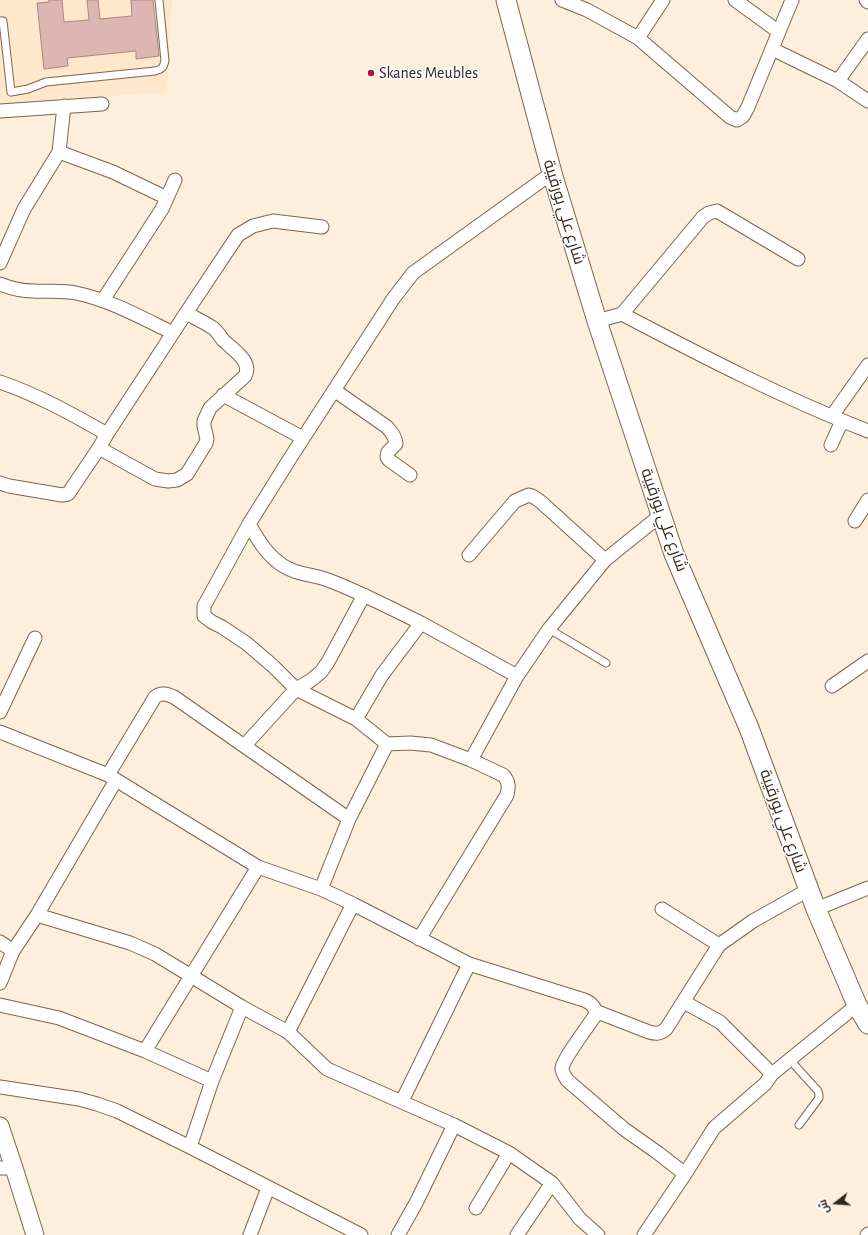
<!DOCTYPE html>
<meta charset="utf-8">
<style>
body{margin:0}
#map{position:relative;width:868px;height:1235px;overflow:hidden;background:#feefdd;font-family:"Alegreya Sans",Cairo,sans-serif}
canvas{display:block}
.north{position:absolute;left:816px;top:1183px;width:40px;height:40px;-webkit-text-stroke:3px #fff;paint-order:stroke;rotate:253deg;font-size:11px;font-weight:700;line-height:16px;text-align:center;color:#30271c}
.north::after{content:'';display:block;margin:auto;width:14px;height:18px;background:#30271c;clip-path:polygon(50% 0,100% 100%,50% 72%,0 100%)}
</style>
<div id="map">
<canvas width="868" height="1235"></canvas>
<div class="north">ش</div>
</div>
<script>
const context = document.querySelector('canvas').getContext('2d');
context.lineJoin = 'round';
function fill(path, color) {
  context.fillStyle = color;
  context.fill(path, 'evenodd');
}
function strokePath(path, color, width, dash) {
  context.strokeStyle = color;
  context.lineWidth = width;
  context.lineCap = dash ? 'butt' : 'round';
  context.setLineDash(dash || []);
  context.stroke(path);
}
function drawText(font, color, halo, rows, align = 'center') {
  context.font = font + ' "Alegreya Sans",Cairo,sans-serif';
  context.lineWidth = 3;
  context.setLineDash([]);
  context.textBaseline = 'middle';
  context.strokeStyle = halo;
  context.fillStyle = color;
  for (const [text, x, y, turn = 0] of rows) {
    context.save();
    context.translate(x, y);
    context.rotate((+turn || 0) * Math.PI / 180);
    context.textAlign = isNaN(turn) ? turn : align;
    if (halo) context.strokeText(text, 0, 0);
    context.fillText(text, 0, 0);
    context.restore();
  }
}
fill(new Path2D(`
 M0,0H172L167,92L0,104Z`), '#fee7ca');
const building = new Path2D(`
 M49,0H62L64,22L89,20L87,0H98L100,19L132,16L131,0H153L159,56L136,59V51L67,58L68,66L44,69L37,3L49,2Z`);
fill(building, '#ddb5b2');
strokePath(building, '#ac8684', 1);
const service = new Path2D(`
 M0,21H3L11,92L28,89L46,82L155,71C162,69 163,68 165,61L159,0
 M549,629L606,663
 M790,1060L818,1091L819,1095V1098L799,1125`);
const minor = new Path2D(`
 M562,0L587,10L638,38L730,117L737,120L743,116L748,107L792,0
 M735,0L779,32
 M866,0L868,2
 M638,38L663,0
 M772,49L838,81L868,101
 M838,81L868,39
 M0,111L102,104
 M59,152L113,172L167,198
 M0,263L24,209L59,152L64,106
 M0,284C10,288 22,291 33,291C47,292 62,290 76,293C110,300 142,318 173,333
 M103,300L162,209L175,180
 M622,314C702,356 783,398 868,431
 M597,321L622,314L703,217L709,213L717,211L798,259
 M0,382C38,395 72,414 107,434
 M334,390L387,427C391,432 396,437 396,444L388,452L387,457L389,460L410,475
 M223,395L303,438
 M832,416L868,365
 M831,445L842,421
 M99,448L155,479L168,481L177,480L187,474L206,443L207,439L204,426V421L210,408L245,376C253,361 232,349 223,340C220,336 217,331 213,328C204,322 195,318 186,313
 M0,483L9,486L62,495L68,494L99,448L107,434L186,313L238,235L253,226L273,221L322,227
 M855,521L868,500
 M249,524C258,540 267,555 282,565C296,575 313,574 328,580C360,592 390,608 421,623L382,675L356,719
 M469,555L515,501L529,495L534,497L541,502L605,560
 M421,623L517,676
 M832,686L868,661
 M0,712L35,638
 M0,732L108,775L258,867L321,889L353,904L469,964L584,1000C591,1003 595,1006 596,1014C589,1025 563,1059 562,1068C562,1073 565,1076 567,1080L624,1129L658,1153L685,1174
 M387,744L410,743L431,745L471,760
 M245,745L296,689L310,681L321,672L328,662L364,595
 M108,775L155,697C161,692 167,694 174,697L349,819
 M321,889L349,819L387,744L356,719L296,689L273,666L246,643L222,627L212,622L204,616V606L249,524L289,460L393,299L413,273L552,173
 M662,909L719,945
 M816,909L868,888
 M37,915L130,943L155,954L242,1007L288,1032L327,1069L454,1125L509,1153L552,1183L580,1219L598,1235
 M419,939L507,795C509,787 509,781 503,775L471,760L517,676L549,629L605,560L661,515
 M0,942L13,951
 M0,983L13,951L37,915L116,780
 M684,1002L720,1022L772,1074
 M0,1005L59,1018L145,1051L212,1081
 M595,1011L649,1032C656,1034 660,1034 666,1029L719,945L753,921L808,890
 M288,1032L353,904
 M145,1051L258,867
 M0,1087L79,1099L97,1104L117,1111L190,1147L361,1235
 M402,1101L469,964
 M190,1147L212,1081L242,1007
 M0,1168H14
 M476,1208L509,1153
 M250,1235L268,1188
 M398,1235L416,1203L454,1125
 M517,1235L552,1183
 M644,1235L685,1174L714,1128L765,1084L772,1074L857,1005
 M867,1235L868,1234`);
const tertiary = new Path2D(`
 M0,1126L14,1168L35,1235`);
const secondary = new Path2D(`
 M506,0L552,173L597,321L674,554L749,728L816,909L857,1005L868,1024`);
strokePath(service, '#7a654b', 9);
strokePath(minor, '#7a654b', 15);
strokePath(tertiary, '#7a654b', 19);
strokePath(secondary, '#7a654b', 21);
strokePath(service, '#fff', 7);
strokePath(minor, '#fff', 13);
strokePath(tertiary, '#fff', 17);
strokePath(secondary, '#fff', 19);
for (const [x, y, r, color] of [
 [371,73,4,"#ac1737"]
]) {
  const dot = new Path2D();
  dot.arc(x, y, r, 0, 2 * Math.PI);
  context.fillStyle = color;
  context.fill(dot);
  strokePath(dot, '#fff', 1.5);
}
drawText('16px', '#30271c', '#fff', [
 ["Skanes Meubles",379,73]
], 'left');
drawText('16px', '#30271c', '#fff', [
 ["شارع علي بورقيبة",564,212,73],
 ["شارع علي بورقيبة",664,520,70],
 ["شارع علي بورقيبة",783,821,70]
]);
</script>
